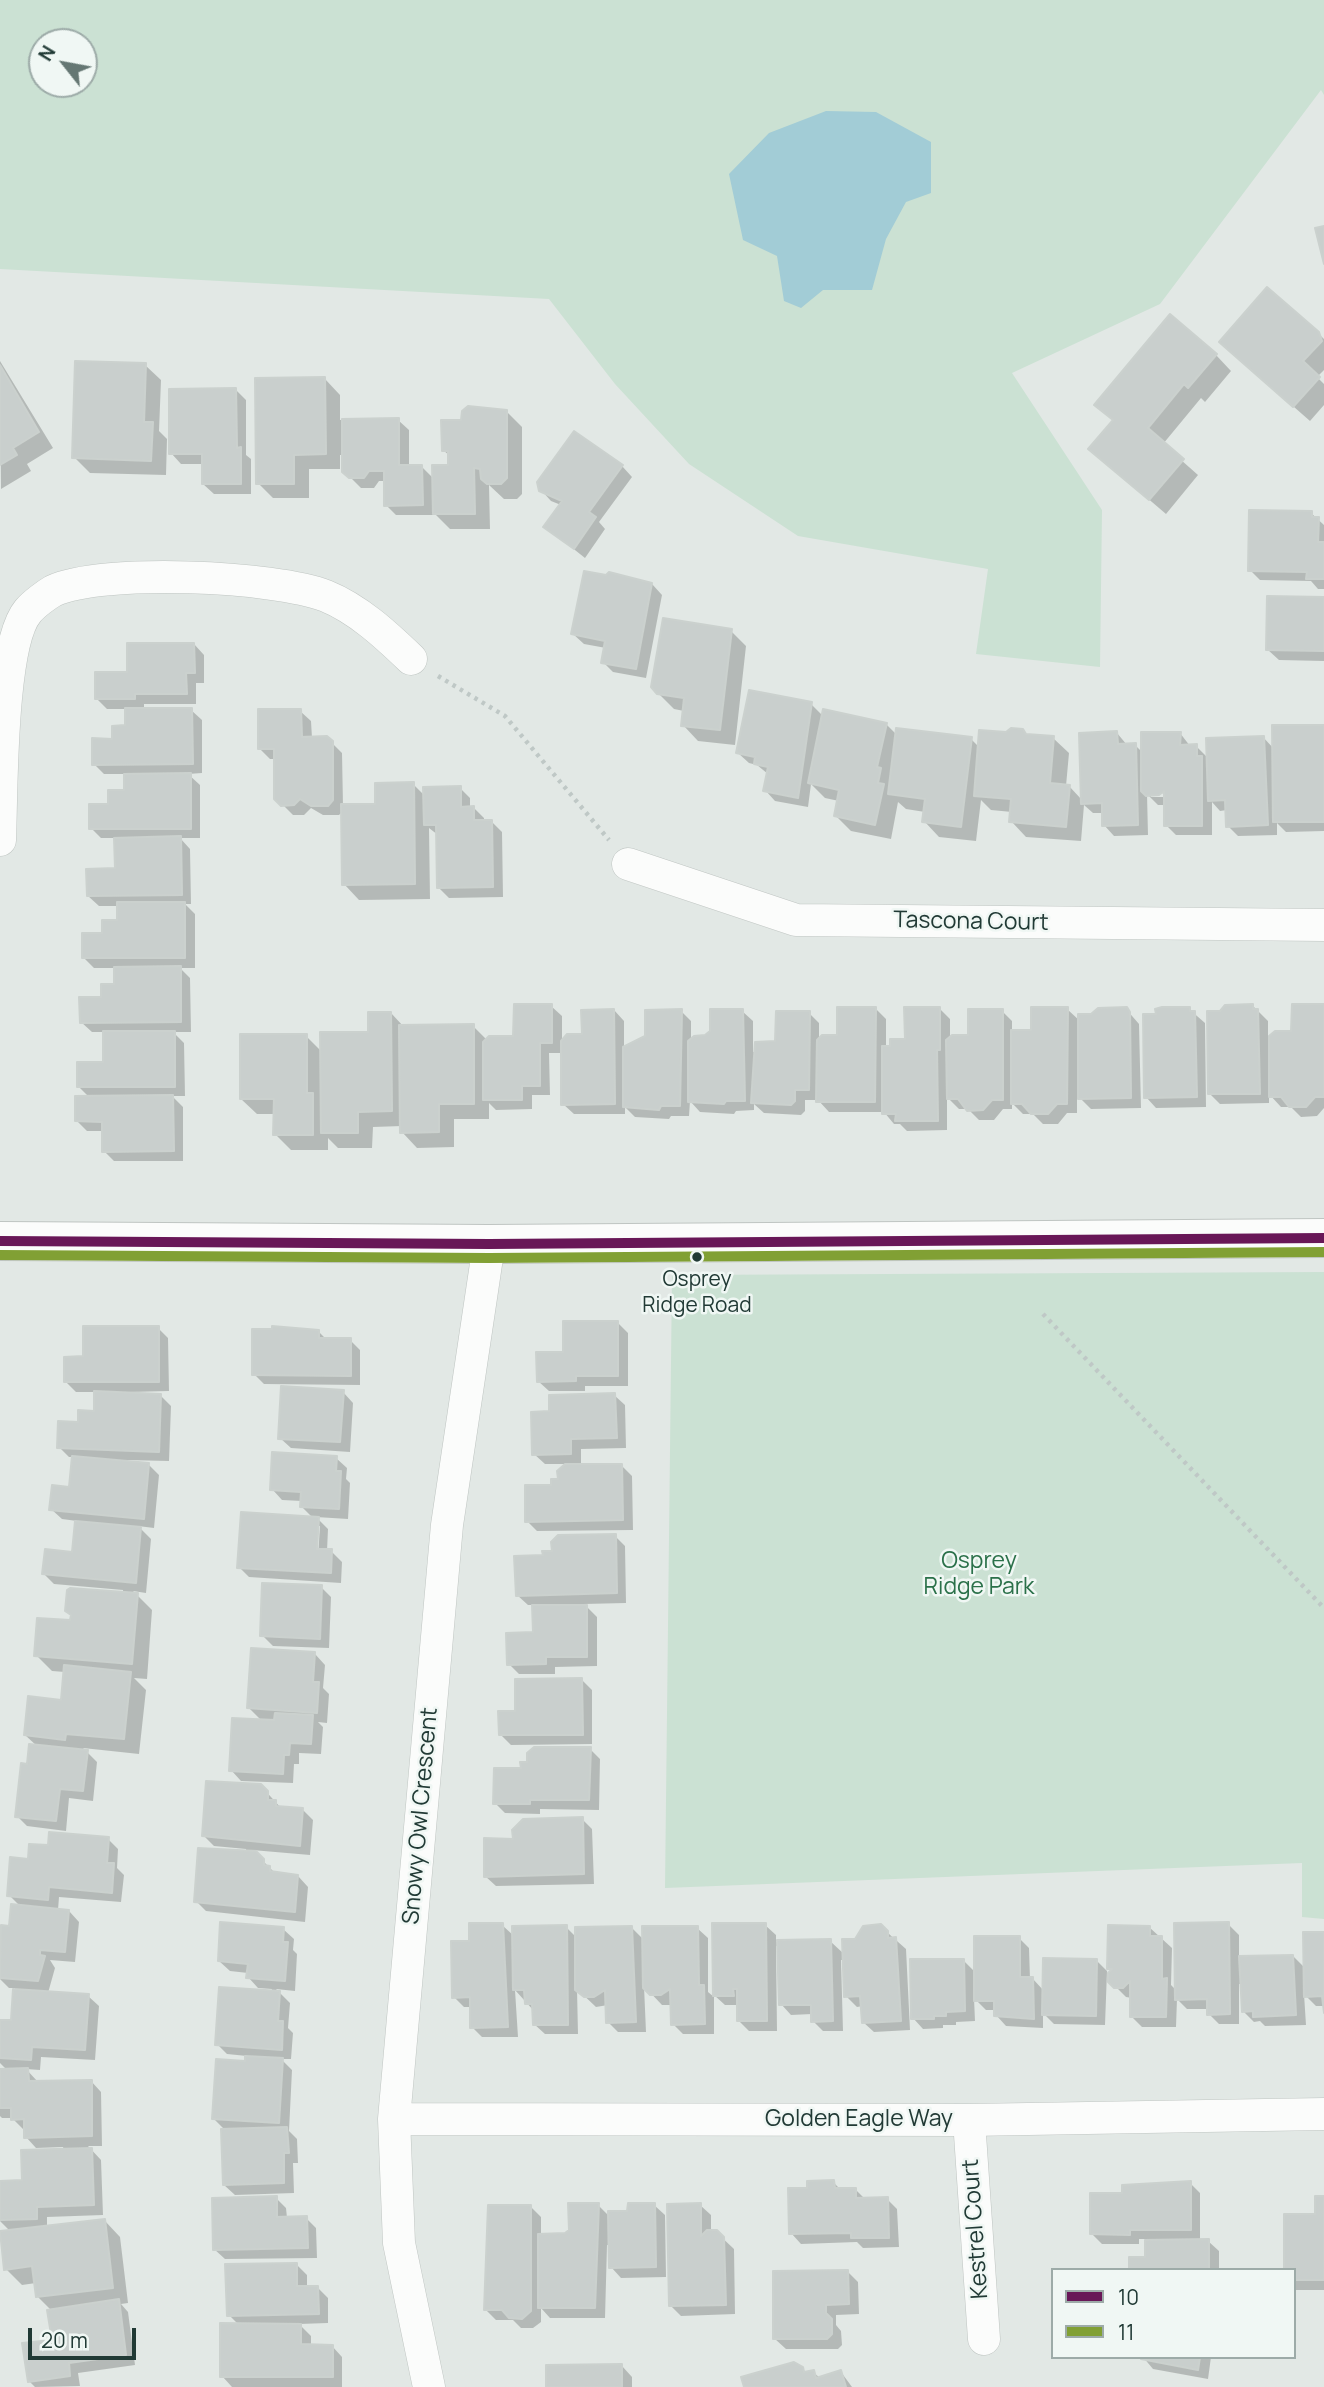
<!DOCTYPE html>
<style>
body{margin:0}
#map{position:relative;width:1324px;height:2387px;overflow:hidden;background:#e2e8e5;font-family:Manrope,sans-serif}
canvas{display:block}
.legend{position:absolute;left:1051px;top:2268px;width:245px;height:91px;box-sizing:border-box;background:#f0f7f4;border:2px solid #9daba8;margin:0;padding:9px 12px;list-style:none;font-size:21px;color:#213a35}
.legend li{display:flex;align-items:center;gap:14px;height:35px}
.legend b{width:35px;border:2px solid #9daba8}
.north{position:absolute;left:28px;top:28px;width:70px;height:70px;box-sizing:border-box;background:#f0f7f4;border:2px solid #9daba8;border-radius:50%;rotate:301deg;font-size:19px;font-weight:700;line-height:28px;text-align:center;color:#213a35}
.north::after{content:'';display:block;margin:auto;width:24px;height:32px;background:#657773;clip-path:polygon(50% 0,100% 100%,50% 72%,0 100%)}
.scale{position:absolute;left:28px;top:2328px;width:108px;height:32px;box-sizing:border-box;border:4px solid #213a35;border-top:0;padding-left:9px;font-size:21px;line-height:24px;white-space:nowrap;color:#213a35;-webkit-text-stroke:5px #f0f7f4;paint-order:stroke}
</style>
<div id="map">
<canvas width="1324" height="2387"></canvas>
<ul class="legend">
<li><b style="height:9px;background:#681757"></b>10</li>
<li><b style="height:9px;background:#81a034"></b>11</li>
</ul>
<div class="north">N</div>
<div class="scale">20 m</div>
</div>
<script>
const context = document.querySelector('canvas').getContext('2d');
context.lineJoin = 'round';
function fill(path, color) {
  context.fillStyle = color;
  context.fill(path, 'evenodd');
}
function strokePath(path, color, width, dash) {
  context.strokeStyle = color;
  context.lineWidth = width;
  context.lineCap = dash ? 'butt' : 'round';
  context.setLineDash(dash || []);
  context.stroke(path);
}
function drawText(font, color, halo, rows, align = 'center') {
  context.font = font + ' Manrope,sans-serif';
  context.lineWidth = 5;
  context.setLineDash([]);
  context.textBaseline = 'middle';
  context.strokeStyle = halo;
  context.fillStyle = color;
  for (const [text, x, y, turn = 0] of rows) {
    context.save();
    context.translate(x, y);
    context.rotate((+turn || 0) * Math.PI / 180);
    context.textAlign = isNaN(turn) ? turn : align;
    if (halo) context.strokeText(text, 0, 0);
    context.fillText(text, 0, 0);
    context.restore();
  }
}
fill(new Path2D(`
 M0,0H1324V95L1321,90L1160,304L1012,373L1102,510L1100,667L976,654L988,569L798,536L689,464L615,384L549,299L0,269ZM42,42H84V84H42Z
 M1324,1272V1919L1302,1917V1863L665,1888L672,1275Z`), '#cbe1d3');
fill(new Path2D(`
 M826,111L876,112L931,142V193L906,202L886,239L872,290H823L801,308L784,301L777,256L743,240L729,174L769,133Z`), '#a2ccd6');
fill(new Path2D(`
 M1318,333L1324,339V370L1317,377L1324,384V405L1310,421L1237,357Z
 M1216,355L1231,371L1205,402L1201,398L1163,444L1198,475L1166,514L1090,449L1114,421L1097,405Z
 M0,361L53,448L27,464L31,471L1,489Z
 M145,365L161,380L159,431L167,439L166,475L90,473L74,457Z
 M325,379L340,395V420H398L409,430V467H422L434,479L450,467V456L443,450L463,422L506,411L522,427V494L517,499H504L489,485L490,529H450L433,512V515H396L386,505V481H379L374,488H361L344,471V455H340V469H309V498H273L258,483Z
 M236,390L246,400V455L251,459V494H214L203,484V464H181L171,453Z
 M622,466L632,477L599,522L605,529L585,558L546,527L561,505L551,501L541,490Z
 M1311,513L1324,525V589H1318L1311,581L1260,580L1250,570Z
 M652,584L662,595L646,678L613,672L603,662L606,648L584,644L573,634Z
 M1324,598V661L1279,660L1268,650Z
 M731,631L746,646L735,745L698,741L683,725L684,711L674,709L658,693Z
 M194,644L204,655V683H196V704H144V710H191L202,720V773L188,774L200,785V838H180L190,849L191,904H185L195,914V968H180L190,978L191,1032H173L184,1043L185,1096H172L183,1107V1161H114L104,1151V1131H87L77,1121L90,1098L79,1087L105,1064L104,1032H92L81,1022L116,986V968H94L84,958L103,935L119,922V906H99L88,896L117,870L116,838H101L91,828L110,806L126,792V774H104L94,764L127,727V709H107L97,699L128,674Z
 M811,704L823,716L886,724L897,735L971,739L980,748L1026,736L1053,738L1069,753L1066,786H1069L1082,800L1117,733L1127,745H1135L1143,753L1180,733L1190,746H1196L1208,758L1263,737L1274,749L1324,726V831L1286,832L1277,823V835L1238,836L1228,826L1227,810L1220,811L1212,802V835H1176L1166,825V805H1158L1147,794L1148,835L1114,836L1104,825V813H1093L1084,805L1081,841L1026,837L1011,821L1012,812L991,810L981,800L976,841L939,837L924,821L925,812L906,809L898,802L891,839L851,831L836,816L839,801L825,798L811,784L808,807L775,801L765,790L768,774L757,765L749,763L738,753ZM1168,793V797H1151V794Z
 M300,711L311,721L312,738H327L342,753L343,806H377L413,784L425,796L460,788L470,798V808H474L484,818V822H492L502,832L503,897L449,898L439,888L438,835L429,828L430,899L359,900L344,884L343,811L339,815H323L311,808L304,815H293L276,798V759H270L260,749Z
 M551,1006L562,1016V1042L584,1036L614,1010L624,1021V1048L647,1037L681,1011L691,1021V1041L706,1037L742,1011L753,1021V1052H756L777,1043L809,1013L819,1023V1041L839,1037L876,1009L886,1019V1048L906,1041L940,1009L950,1019V1039L970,1037L1002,1011L1012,1021V1031H1033L1067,1009L1080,1021L1126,1009L1139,1024L1141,1108L1091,1109L1077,1095V1113H1067L1058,1124H1043L1033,1114H1023L1012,1103V1109H1003L994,1120H979L968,1109H959L947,1097V1130L907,1131L900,1124H894L884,1112H829L818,1100H805V1111L801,1115L764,1113L754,1104V1110L736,1111L734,1114L700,1112L690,1101L689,1116H671L669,1119L635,1117L625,1107V1114H574L563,1104L562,1053H549L550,1095H532V1109L496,1110L489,1103V1119H454V1147L417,1148L402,1132V1126L373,1127L372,1148H338L328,1138V1150H291L275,1134V1114H257L241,1099L306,1036L322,1052L370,1033L391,1013L404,1027L473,1026L487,1040L515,1038Z
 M1253,1006L1268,1021V1039L1276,1033H1293L1324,1006V1108L1317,1116L1301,1117L1291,1107H1281L1269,1094V1103L1220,1104L1210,1094L1221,1012Z
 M1189,1009L1205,1023L1206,1107L1156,1108L1146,1097L1157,1015Z
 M617,1322L628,1333V1386H585V1391H549L538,1381L565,1354Z
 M158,1328L168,1338L169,1391L129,1392V1395L161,1396L171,1406L169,1461L125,1460V1463L149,1465L159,1475L154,1528L138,1526L151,1539L146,1593L133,1591L152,1610L147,1679L134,1678L146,1690L139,1754L83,1748L97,1762L93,1801L69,1798L66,1831L27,1826L17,1816L29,1766L38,1747L25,1735L63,1702L65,1672L52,1671L36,1655L72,1622L123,1594V1590L54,1584L44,1574L74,1554L77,1521L62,1519L51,1509L71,1489L74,1457H69L59,1447L79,1424L95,1413L96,1392H76L66,1382L85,1358Z
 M274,1328L318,1331L327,1340H350L360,1350V1385L264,1384L254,1374Z
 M343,1392L353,1403L350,1452L291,1448L280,1438Z
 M614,1395L625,1405L626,1448L581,1449V1466L621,1465L632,1476L633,1530L537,1531L527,1521L552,1487L560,1480L559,1472L567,1464H545L534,1454L551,1413Z
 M336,1458L347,1468L346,1479L350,1483L348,1519L316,1517L328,1529L327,1551H331L342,1562L341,1583L249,1577L239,1567L313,1518L301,1506L302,1501L282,1500L272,1489ZM316,1526H320L318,1557H315Z
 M615,1536L625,1546L626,1603L584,1604L597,1617V1666L555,1667V1674H519L509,1664L534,1634V1605H528L517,1595L544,1557Z
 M321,1587L331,1597L329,1648L273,1646L262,1635Z
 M315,1654L325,1665L323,1688L329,1694L327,1723L318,1722L323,1727L321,1754L299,1753V1764H294L293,1783L241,1781L231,1770L262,1721L249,1708Z
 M582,1680L592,1690V1744L511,1745L500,1734L517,1713Z
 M590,1749L600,1759L599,1810L540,1809V1814L505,1813L495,1803L522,1770Z
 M261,1786L281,1808L302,1809L313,1820L310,1855L252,1850L276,1874L298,1876L308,1887L305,1922L206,1911L196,1901L246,1852V1849L214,1846L203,1835Z
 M582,1819L592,1829L594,1884L496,1886L485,1876L514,1840Z
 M108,1839L118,1849L117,1868L124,1875L121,1902L59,1897L58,1910L69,1911L79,1922L75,1962L50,1960L55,1968L48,1993L88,1996L99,2006L95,2060L41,2057L40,2070L26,2069L38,2082L91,2081L101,2092L102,2146H88L101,2160L103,2215L47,2217V2228L105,2221L120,2237L128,2303L121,2304L128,2312L135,2365L78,2373L80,2386L35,2387L30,2382L54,2341L52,2311L37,2296L36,2283L22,2285L6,2269L11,2232L0,2221V2182H24L64,2150L63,2147L36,2148L26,2137V2129H23L12,2118H2L0,2116V2070H7L0,2063V2021L13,2022L15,1988H9L0,1979L3,1927L11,1928L21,1907L9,1895L30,1860L50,1847Z
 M1228,1924L1239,1935V1958L1293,1956L1306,1969L1324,1934V2013V2006H1316L1304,1994L1306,2025L1265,2026L1260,2021L1254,2022L1243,2011L1242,1984H1239V2024H1219L1209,2014V2009H1187L1177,1999L1176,2027H1142L1131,2016L1132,1998L1126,1997L1110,1981L1112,1972L1109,1969L1149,1927L1172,1948L1171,1985L1176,1990Z
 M502,1925L514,1936L566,1927L577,1938L632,1928L644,1940L697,1928L708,1938V1992L714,1997V2034H683L673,2024L672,2005H662L644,1986L646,2032H618L608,2022V2005L596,2007L577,1989L578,2034H545L534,2024V2011L515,1990L518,2037H482L472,2027V2007H464L454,1997L471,1943Z
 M765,1925L776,1935V1942L830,1941L844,1954L856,1940L880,1926L906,1949L910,2030L874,2032L863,2022V2006L857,2007L846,1996L844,1960H841L843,2031H823L813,2021L812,2014L791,2015L781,2004L779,1946H776L777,2031H749L739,2021V2005H725L714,1995Z
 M283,1929L294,1939L293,1950L297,1954L295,1991L276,1989L290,2003L288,2028L293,2033L291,2059H281L292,2070L289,2131L297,2139L298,2163H293L294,2193L235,2195L224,2185L226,2131L214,2119L247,2063V2056L227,2054L217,2044L271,1992L272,1989L258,1988L248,1977V1973L230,1971L219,1961Z
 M1019,1938L1029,1948L1030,1979H1033L1044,1991L1096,1960L1107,1971L1105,2025L1054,2024L1043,2013V2028L1006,2026L996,2015V2010H986L974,1998L975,2021L956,2022V2025H943V2028L923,2029L913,2018L963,1960L976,1973Z
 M833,2182L841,2190L855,2189L865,2199H887L897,2209L899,2247L863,2248L857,2242L801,2244L791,2233L809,2190Z
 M1190,2183L1200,2193V2241H1208L1219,2251V2270H1131L1147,2259V2239H1139V2244H1102L1092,2234L1124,2195Z
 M276,2198L286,2208L287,2218H306L316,2228L317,2258L225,2259L214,2249Z
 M1324,2198V2290H1296L1294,2288V2270Z
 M598,2205L610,2217L654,2205L665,2215L666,2277L621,2278L611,2267L610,2245H607L605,2318H550L541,2308V2322L533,2328H521L513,2320H496L486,2310L531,2207L541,2217V2236L566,2235Z
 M700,2205L711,2215V2232H716L734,2249L735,2314L681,2316L671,2306Z
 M296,2264L307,2275V2288L317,2287L328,2298V2323L299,2324L311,2336V2346H332L342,2357V2387H232L222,2376L239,2325L229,2315Z
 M847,2271L858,2282L859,2314L836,2315V2325L841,2331L842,2345L838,2349H786L775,2339Z
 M1143,2357H1211L1208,2379L1153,2369Z
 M622,2366L632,2377V2387H548Z
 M802,2368L807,2374L813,2372L820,2378L841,2372L852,2387H746Z`), '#0003');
const building = new Path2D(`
 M1324,226V264L1315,228Z
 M1267,287L1319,332L1322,341L1303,361L1320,377L1293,407L1219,342Z
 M1170,314L1217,354L1188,388L1184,384L1148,428L1184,459L1149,500L1088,449L1113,420L1094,405Z
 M75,361L146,363L144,422H153L151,461L72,458Z
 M0,365L39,432L13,448L17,455L0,465Z
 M325,377L326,454L294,455V484H256L255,378Z
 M236,388L237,448L241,447V484H202V454H169V389Z
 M468,406L507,410V478L501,484H487L481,479L480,469L474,468L475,514H433L432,465H448V451H442L441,420H461L462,411Z
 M399,418V465H422L423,505L384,506V471H369L364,478H349L342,472V419Z
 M574,431L623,465L589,512L596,517L574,549L543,527L562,501L539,491L537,482Z
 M1249,510L1312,511V517H1319L1318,542H1324V579H1306L1307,572L1248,571Z
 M584,571L606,575L609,572L652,583L636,669L601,663L605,641L571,634Z
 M1267,596L1324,597V651L1266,650Z
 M663,618L732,629L720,730L681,726L684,698L657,694L651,687Z
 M127,643H194L195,673H186L187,694H135V699H95V672H127Z
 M749,690L812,702L798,798L763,791L768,767L754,764L755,757L736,753Z
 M125,708H192L193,764L92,765V738L112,739V726L125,725Z
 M258,709H301L302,737L327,736L333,741V800L328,806H311L300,799L294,805L281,806L274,799V749H258Z
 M823,709L887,723L877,767L881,768L878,783L884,784L875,825L834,816L839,790L808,783Z
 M1272,725H1324V822H1273Z
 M896,728L972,737L961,827L922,822L925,799L888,794Z
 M1011,728L1023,729L1026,734L1054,736L1050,783L1070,785L1066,827L1009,822L1011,799L974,796L979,730L1006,732Z
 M1117,731L1118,744L1136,743L1138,825L1102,826V803L1081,804L1079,733Z
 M1141,732H1181L1180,745L1197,744V756H1202V826H1164V791L1159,795L1146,796L1141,791Z
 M1264,736L1268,825L1226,827L1225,800L1208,801L1206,738Z
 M191,773V829H89V804H108V790H124V774Z
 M414,782L415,884L342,885L341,804H375V783Z
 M461,786V807L474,806V820H492L493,887L437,888L436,825H424L423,787Z
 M181,836L182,895L87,896L86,869L115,868L114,838Z
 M117,902H185V958H82V933H102V920H117Z
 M181,966V1022L80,1023L79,997H101V984H114V967Z
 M514,1004H552V1043H540V1086H522V1100H483V1042L489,1036H513Z
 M1253,1004V1009H1258L1260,1094H1208L1207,1011H1220L1225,1005Z
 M1292,1004H1324V1097H1315L1306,1107H1289L1281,1097H1269V1036L1275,1031H1291Z
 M837,1007H876L875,1102H816L817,1040L822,1035H837Z
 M904,1007H940V1050H937L938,1121H895L896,1114H882V1046H890V1039H905Z
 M1031,1007H1068L1067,1104H1057L1048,1114H1031L1022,1104H1011V1030H1031Z
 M1127,1007L1130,1012L1131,1098L1078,1099V1014H1091L1098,1008Z
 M1162,1007H1190V1011H1195L1197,1097L1144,1098L1143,1014H1156L1155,1009Z
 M614,1009L615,1104L561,1105V1041L567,1034H582L581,1010Z
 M682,1009L680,1106H661L659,1110L623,1107V1047L645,1036V1010Z
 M710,1009H743L745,1101H726L724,1104L688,1102V1041L694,1036L705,1035L710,1031Z
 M968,1009H1003V1100H992L983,1110L967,1111L958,1099H947L946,1040L952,1035H968Z
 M776,1011H810L809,1090H795V1101L791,1105L751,1103L755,1042L775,1041Z
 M368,1012H391L392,1111L358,1112V1133H321L320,1032H368Z
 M474,1024V1104H439V1132L400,1133L399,1025Z
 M103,1031H175V1087H77V1062H103Z
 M240,1034H307V1093H313V1135H273L274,1099H240Z
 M173,1095L174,1151L102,1152V1122L75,1121V1096Z
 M563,1321H618V1376H576V1381L537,1382L536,1352H563Z
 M83,1326H159V1382H64V1357L83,1356Z
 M272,1326L319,1330V1338H351V1376L252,1375V1329H272Z
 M281,1386L344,1390L340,1442L278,1439Z
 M94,1391L161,1394L159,1452L57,1448L58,1421L78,1422V1410L94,1411Z
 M615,1393L617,1438L571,1439V1454L532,1455L531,1412L549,1411V1395Z
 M272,1452L337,1456L336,1471H341L339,1509L300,1507L301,1492L270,1490Z
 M72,1456L149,1463L144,1519L49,1510L52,1485L69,1487Z
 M565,1464H622L623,1520L525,1522V1485H551V1479H558L557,1471Z
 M241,1512L319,1517L317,1549H332L331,1573L237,1568Z
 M75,1521L141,1527L136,1583L42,1574L45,1549L72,1552Z
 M616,1534L617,1593L516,1596L514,1556L543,1555L542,1551H552L551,1542L558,1535Z
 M262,1583L322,1585L320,1639L260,1636Z
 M70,1588L138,1593L132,1664L34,1656L37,1618L70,1620L71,1615L65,1611L67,1590Z
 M532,1605H587V1657H546V1664L507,1665L506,1633L533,1632Z
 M251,1648L315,1652L313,1682H319L317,1713L247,1708Z
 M64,1665L131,1672L124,1739L66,1734L65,1740L24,1735L28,1696L61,1700Z
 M582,1678L583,1735H499L498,1711H515V1679Z
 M275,1713L313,1715L311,1744L290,1743L289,1755H284L283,1774L229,1771L232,1718L274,1720Z
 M29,1744L88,1750L83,1791L60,1789L56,1821L15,1817L21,1763L27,1764Z
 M534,1747H591L589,1800H530V1804H493L494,1768H521L520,1762H527V1753Z
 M206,1781L261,1784L268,1791V1800H276V1806L303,1808L300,1846L202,1836Z
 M583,1817L584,1874L484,1877V1838L513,1839L512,1830L523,1819Z
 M49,1832L109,1837L107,1863H114L112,1893L49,1887L48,1900L7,1896L10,1857L28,1859L29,1844L48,1845Z
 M198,1848L256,1851L264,1859V1865L270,1866V1871L298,1875L295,1912L194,1902Z
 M11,1904L69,1910L65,1952L40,1950V1955L45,1956L38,1981L0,1978L1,1925L9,1926Z
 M220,1922L284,1927L283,1942H288L285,1981L246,1978L248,1964L218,1961Z
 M1229,1922L1230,2014L1207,2015V1999L1175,2000L1174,1923Z
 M469,1923H503L508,2027L470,2028V1997L452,1998L451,1941H469Z
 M712,1923H766L767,2021H737V1989H733L734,1996H713Z
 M881,1924L888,1931V1938L896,1937L901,2021L862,2023L860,1996L844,1997L842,1939H855L863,1926Z
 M567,1925L568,2025H533L532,2004H525L524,1990H513L512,1926Z
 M1108,1925L1150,1926V1936H1162V1979L1167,1978L1166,2017H1130V1981L1123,1988H1114L1108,1982V1973L1112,1969H1107Z
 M632,1926L636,2022L606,2023L605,1990L594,1997H584L575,1990V1927Z
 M642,1926H698L699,1985H704L705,2024L671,2025L670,1989L661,1995H650L643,1988Z
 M1303,1932H1324V2013L1322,1996L1304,1997Z
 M974,1936H1020V1977H1033L1034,2019L994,2016V2001H974Z
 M831,1939L833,2021L811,2022V2005H779L777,1940Z
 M1293,1955L1296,2015L1253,2017V2011L1242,2012L1239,1956Z
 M1043,1958L1097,1959L1096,2016L1042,2015Z
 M910,1959H964L965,2011L946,2012V2016H934V2019H911Z
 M219,1987L280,1991L278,2021H283L282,2050L215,2045Z
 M13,1989L89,1994L85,2050L32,2047L31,2060L0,2058V2020H11Z
 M245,2056L283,2058L279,2123L212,2119L216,2059L245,2061Z
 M28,2068L29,2081L92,2080V2136L24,2138V2119L11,2120V2108H0V2069Z
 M287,2127L289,2153H284V2183L223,2185L221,2129Z
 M92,2148L94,2205L37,2207V2219L0,2220V2181L22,2180L21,2150Z
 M834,2180L835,2188H856V2198L888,2197L889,2238H851V2233L789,2234L788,2188H807V2181Z
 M1191,2181V2230H1130V2235L1090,2234V2193H1122V2185Z
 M277,2196V2217L307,2216L308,2248L213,2250L212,2198Z
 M1315,2196H1324V2280H1294V2270H1284V2214H1315Z
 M568,2203H599L595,2308H538V2234L565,2233L569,2230Z
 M628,2203H655L656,2267L609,2268L608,2211H627Z
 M701,2203V2236L707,2230H717L724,2237L726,2305L669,2306L667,2204Z
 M488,2205H531V2311L522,2319L509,2318L502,2310H484Z
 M105,2219L113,2288L36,2297L32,2266L4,2270L0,2231Z
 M1209,2239V2270H1129V2257H1145V2240Z
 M297,2263V2286H318L319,2314L227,2316L225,2264Z
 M848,2270L849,2304L826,2305V2313L832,2319V2334L827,2339H773V2271Z
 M119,2299L126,2355L69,2363L70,2376L28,2382L22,2343L52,2340L47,2310Z
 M220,2323L301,2324V2344L333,2345V2377H220Z
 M1141,2357H1200L1198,2370L1141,2359Z
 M794,2362L803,2367L804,2372L814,2370L816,2378L841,2370L846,2387H744L741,2377Z
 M622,2364V2387H546V2365Z`);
fill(building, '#c9cfcd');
strokePath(building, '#cbd1ce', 2);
const minor = new Path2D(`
 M0,840C2,791 0,644 28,611C34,604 46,595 53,591C102,568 276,576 326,596C358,609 386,635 411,659
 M628,864L796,920L1324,925
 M394,2119L969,2120L1324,2114
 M969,2120L984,2339
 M429,2387L399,2243L394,2119L447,1525L489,1244`);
const tertiary = new Path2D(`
 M0,1241L489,1244L1324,1238`);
strokePath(minor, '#bfc5c2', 33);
strokePath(tertiary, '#bfc5c2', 40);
strokePath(new Path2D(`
 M438,676L505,716L609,840
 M1043,1314L1324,1608`), '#bfc8c6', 4.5, [3.5, 5]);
strokePath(minor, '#fbfcfb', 32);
strokePath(tertiary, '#fbfcfb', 38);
strokePath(new Path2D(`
 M0,1241L489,1244L1324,1238`), '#681757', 10);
strokePath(new Path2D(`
 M0,1255L489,1258L1324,1252`), '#81a034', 10);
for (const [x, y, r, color] of [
 [697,1257,6,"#213a35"]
]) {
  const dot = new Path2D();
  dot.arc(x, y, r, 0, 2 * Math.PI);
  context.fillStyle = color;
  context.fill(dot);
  strokePath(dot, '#f0f7f4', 2.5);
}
drawText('21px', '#213a35', '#f0f7f4', [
 ["Osprey",697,1280],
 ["Ridge Road",697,1306]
]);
drawText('23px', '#213a35', '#f0f7f4', [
 ["Tascona Court",971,922,1],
 ["Snowy Owl Crescent",421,1816,-85],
 ["Golden Eagle Way",859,2120],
 ["Kestrel Court",976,2229,-94]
]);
drawText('23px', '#2b714a', '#f0f7f4', [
 ["Osprey",979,1562],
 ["Ridge Park",979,1588]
]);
</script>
